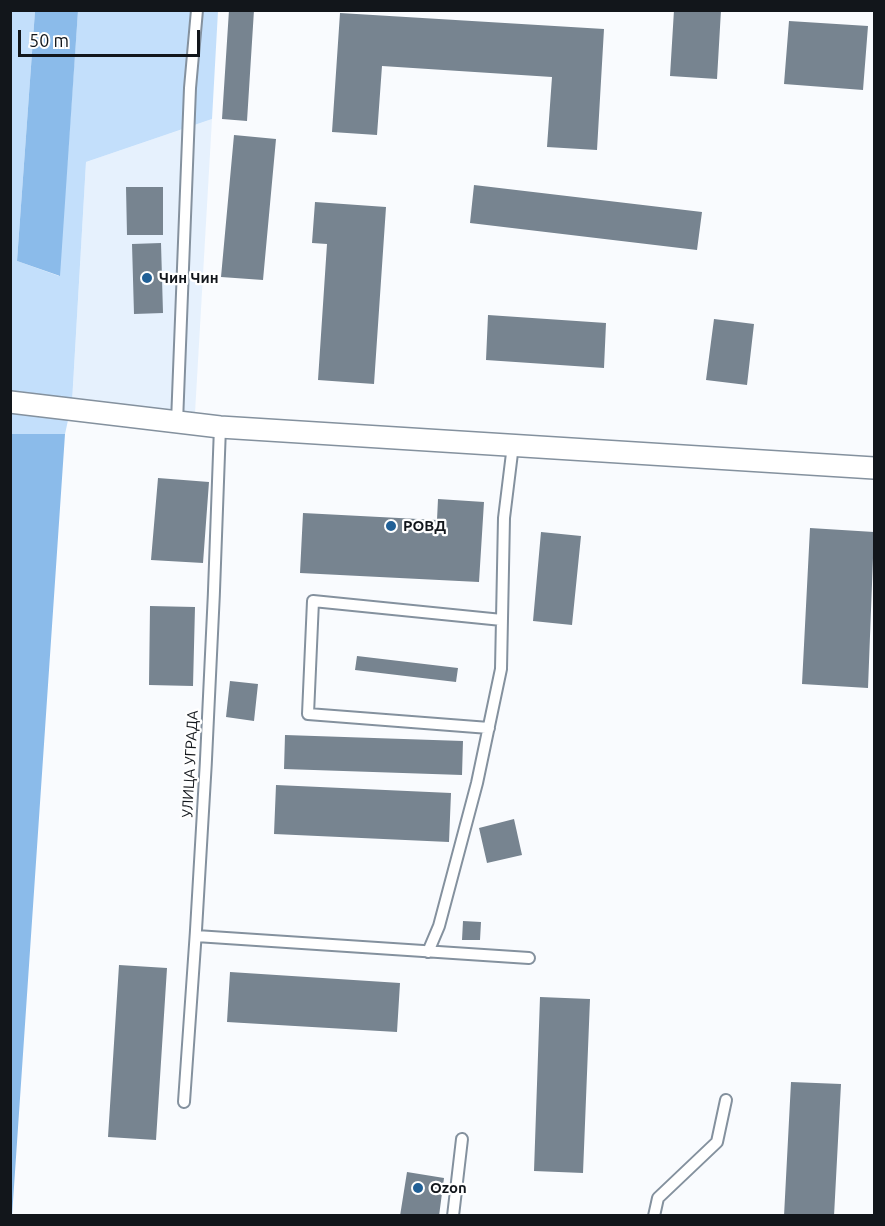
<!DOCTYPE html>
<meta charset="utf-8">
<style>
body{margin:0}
#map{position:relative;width:885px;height:1226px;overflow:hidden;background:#f9fbfe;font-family:Ubuntu,sans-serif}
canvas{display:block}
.frame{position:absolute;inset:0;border:12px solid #12161b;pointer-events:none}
.scale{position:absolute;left:18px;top:30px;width:182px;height:27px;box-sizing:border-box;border:3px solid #12161b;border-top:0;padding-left:8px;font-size:18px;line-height:21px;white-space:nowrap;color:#12161b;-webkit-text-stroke:4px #fff;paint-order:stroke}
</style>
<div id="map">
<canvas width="885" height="1226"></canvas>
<div class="frame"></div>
<div class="scale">50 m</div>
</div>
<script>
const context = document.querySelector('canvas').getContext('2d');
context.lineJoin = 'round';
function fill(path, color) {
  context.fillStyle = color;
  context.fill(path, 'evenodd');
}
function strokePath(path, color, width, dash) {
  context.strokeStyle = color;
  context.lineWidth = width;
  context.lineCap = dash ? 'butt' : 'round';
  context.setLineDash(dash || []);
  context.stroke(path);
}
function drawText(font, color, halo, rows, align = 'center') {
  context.font = font + ' Ubuntu,sans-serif';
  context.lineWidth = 4.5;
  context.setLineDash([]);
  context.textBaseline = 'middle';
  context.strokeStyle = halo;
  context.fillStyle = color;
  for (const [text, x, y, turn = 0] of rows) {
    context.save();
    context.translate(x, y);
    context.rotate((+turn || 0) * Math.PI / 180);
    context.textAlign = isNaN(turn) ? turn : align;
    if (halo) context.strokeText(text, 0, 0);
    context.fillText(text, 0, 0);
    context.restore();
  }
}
fill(new Path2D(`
 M212,119L195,413L72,402L86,162Z`), '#e6f1fd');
fill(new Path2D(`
 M11,11H35L17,261L59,276L78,11H218L212,119L86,162L72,402L65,434H11Z`), '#c3dffb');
fill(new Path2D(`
 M35,11H78L60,276L17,261Z
 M11,434H65L12,1216L10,1215Z`), '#8bbbea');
fill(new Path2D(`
 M229,10H254L247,121L222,119Z
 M674,10H721L717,79L670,76Z
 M340,13L604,29L597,150L547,147L552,77L382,66L377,135L332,132Z
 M789,21L868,26L863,90L784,84Z
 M234,135L276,139L263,280L221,277Z
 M474,185L702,212L697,250L470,223Z
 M126,187H163V235H127Z
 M315,202L386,207L374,384L318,380L327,244L312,243Z
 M161,243L163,313L134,314L132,244Z
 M488,315L606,323L604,368L486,360Z
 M714,319L754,324L747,385L706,380Z
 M158,478L209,482L203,563L151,560Z
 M438,499L484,502L479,582L300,573L303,513L437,520Z
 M810,528L874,532L868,688L802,684Z
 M541,532L581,536L572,625L533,621Z
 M150,606L195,607L193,686L149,685Z
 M357,656L458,668L456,682L355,670Z
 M230,681L258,684L254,721L226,717Z
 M285,735L463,741L462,775L284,769Z
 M276,785L451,793L449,842L274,834Z
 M514,819L522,855L487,863L479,828Z
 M463,921L481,922L480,940H462Z
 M119,965L167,968L156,1140L108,1137Z
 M230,972L400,983L397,1032L227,1022Z
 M540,997L590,999L583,1173L534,1171Z
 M791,1082L841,1084L834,1216H784Z
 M407,1172L444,1178L439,1216H400Z`), '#778490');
const lane = new Path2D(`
 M177,422L190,88L197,10
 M489,728L308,714L313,601L502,620
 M196,936L529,958
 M428,952L439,926L477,783L501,669L504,518L513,445
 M184,1102C201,877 213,652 220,427
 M453,1216L462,1139
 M654,1216L658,1198L717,1142L726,1100`);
const street = new Path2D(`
 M10,402L220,427L874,468`);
strokePath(lane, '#84919e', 14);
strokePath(street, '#84919e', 24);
strokePath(lane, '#fff', 10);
strokePath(street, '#fff', 21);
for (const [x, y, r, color] of [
 [147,278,6,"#216096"],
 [391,526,6,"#216096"],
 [418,1188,6,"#216096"]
]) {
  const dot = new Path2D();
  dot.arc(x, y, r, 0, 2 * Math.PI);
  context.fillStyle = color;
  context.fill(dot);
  strokePath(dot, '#fff', 2);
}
drawText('bold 15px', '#12161b', '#fff', [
 ["Чин Чин",159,278],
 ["РОВД",403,526],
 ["Ozon",430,1188]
], 'left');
drawText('15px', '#12161b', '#fff', [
 ["УЛИЦА УГРАДА",190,764,-87]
]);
</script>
